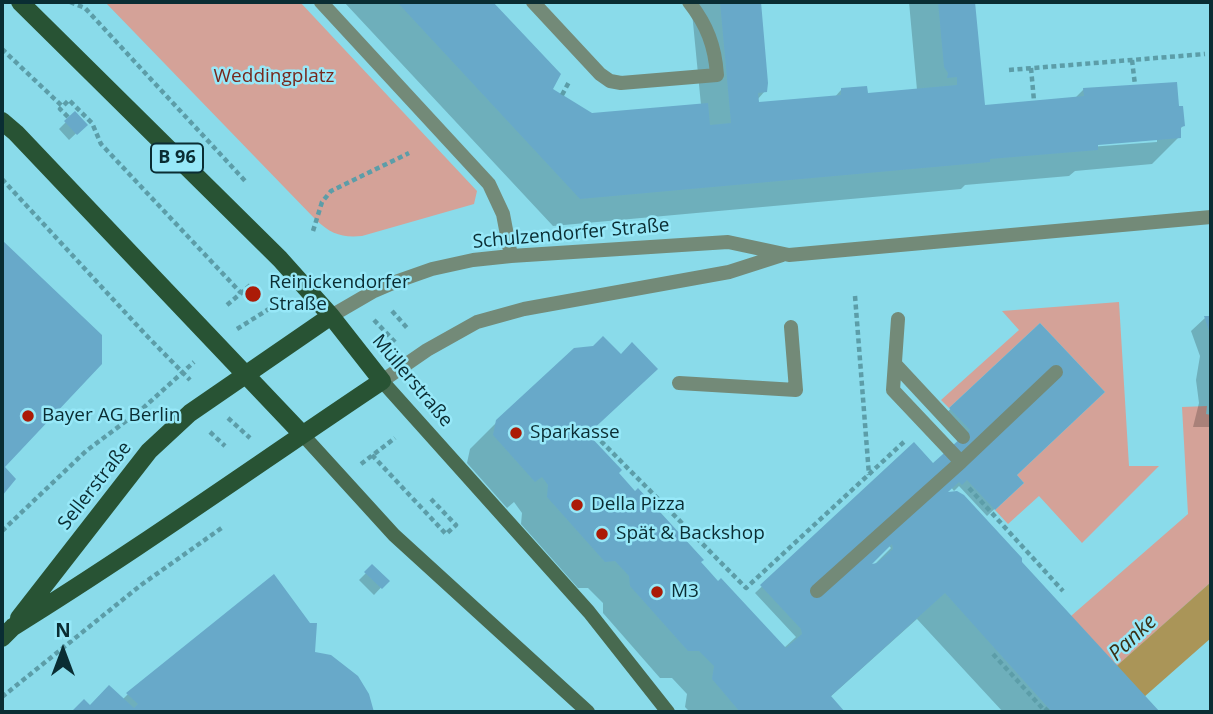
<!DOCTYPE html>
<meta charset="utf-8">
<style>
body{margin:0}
#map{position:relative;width:1213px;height:714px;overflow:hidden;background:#8adbea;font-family:"Open Sans",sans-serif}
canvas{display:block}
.frame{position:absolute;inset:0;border:4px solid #0a2d33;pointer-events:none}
.north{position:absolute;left:28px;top:616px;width:70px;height:70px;-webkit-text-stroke:5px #97e8f8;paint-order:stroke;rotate:0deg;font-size:19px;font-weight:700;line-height:28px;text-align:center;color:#0a2d33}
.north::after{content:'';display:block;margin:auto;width:24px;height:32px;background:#0a2d33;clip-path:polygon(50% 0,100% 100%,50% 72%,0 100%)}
</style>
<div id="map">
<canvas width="1213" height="714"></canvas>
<div class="frame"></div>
<div class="north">N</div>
</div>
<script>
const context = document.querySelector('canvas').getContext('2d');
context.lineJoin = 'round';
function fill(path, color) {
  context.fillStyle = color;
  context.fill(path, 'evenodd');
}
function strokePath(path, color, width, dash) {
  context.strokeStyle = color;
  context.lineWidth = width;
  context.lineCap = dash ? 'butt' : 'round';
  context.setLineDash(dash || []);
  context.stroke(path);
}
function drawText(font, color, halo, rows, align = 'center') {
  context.font = font + ' "Open Sans",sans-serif';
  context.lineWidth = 5;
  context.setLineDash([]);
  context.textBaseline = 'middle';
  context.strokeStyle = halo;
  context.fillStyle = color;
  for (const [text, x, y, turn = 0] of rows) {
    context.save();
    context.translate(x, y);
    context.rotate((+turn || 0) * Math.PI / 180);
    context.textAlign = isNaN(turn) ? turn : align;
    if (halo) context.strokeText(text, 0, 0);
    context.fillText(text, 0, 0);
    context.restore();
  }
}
fill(new Path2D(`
 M105,2H300L477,191L474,204L362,236C342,238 331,234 316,220Z
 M1119,302L1129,466H1159L1082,543L1039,496L1008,524L995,510L1024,483L1017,475L1105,392L1040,323L949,408L941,400L1019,330L1002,311Z
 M1207,406L1206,414L1211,415V582L1117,666L1071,616L1188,514L1182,407Z`), '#d4a298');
fill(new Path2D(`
 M1211,582V638L1127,712H1065Z`), '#aa9558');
fill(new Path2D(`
 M344,2H491L559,75L550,90L592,115L701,105L691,2H759L767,83L765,91L757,100V104L834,98L841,90L867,95L917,90L909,2H974L983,107L1074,99L1084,89L1177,108L1183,126L1179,130V137L1152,164L1075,171L1069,176L965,185L961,189L553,226ZM1157,138V142L1089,147V144Z
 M75,113L85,125L69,140L59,129Z
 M2,242L101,336L3,467L14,480L2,493Z
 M1205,318H1211V427H1193L1199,403L1196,380L1200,356L1191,331Z
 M1040,326L1015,475L1022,483L987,516L959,486L954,491L951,487L941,497L959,494L1158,712H1003L917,619L830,697L842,712H690L685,707L687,694L672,678H660L603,613V603L588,588H578L521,524L522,513L514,502L507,508L467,463L470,449L497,422L586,435L616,473L699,563L784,648L796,637L755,593L913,444L933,465L964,438L944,415ZM889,546L891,548L874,565L867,566Z
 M372,567L387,581L374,595L359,580Z
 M313,653L372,706V712H73L84,701L90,707L123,699L128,694Z`), '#0003');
fill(new Path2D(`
 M397,2H493L561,74L553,89L592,113L708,103L710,125L731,123L720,2H761L768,83L767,92L758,93L759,102L841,95V88L867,86L868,93L957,85V77L947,78L948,73L944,67L938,2H975L985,105L1084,96L1083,88L1177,82L1179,106H1183L1185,126L1181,127V138L1098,145V150L990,159V162L580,199Z
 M75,111L88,125L77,135L64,121Z
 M2,240L102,335V364L5,467L16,479L2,496Z
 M1204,316H1211V337Z
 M1040,323L1105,392L1017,475L1024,483L995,510L967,480L962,485L959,482L948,492L957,491L964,495L1022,558V562L1160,712H1052L945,593L831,696L845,712H740L712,679L714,666L699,651H688L630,586L629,576L615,561L605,562L547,497L548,485L542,477L535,482L493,435L496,420L574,348L593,346L603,336L621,354L632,342L658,369L588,434L622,470L619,473L635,491L638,488L704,560L701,562L710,572L718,581L721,578L786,648L802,634L801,629L760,585L914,442L933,463L970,430L949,408ZM892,544L893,549L877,563L872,564Z
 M372,564L390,581L382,589L364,572Z
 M274,574L310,623H317L315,652L331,655L358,676L369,694L374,712H71L84,699L90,705L109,685L134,708L138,704L126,693Z`), '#68a9c9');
strokePath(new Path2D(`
 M70,2L85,8L247,183
 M2,49L62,106
 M1132,60L1135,85
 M1031,68L1034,101
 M1009,70L1205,54
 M562,95L570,80
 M68,117L60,109L69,100L92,123L101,144L241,293
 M2,179L146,335L190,380
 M313,231L322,202L331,191L409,153
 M855,296L869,475
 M227,305L253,283
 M392,311L409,330
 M374,320L395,342
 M237,329L280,302
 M228,418L250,438
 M210,432L225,446
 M595,435L746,588L906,440
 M372,455L446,534L456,525L431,499
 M361,464L395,438
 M969,488L1063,591
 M2,531L86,451L141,410L194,362
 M993,654L1045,711L1048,708
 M2,697L141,585L223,527`), '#5c9da8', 4.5, [5, 3.5]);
strokePath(new Path2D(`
 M533,2L600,74L610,81L621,83L717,75C715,46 707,25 689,2
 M898,319L893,390L961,462L1056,372
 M895,364L963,437
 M679,383L796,390L791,327
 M817,591L961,462`), '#738a78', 14);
strokePath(new Path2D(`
 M321,2L489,184L503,214L511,256
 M331,316L374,291L395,282L432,269L473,260L511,256L728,242L789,255L1211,217
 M382,381L427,350L477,322L524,309L729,272L782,255`), '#738a78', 14);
strokePath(new Path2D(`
 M382,381L589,612L668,712
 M302,434L394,535L588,712`), '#486a50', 14);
strokePath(new Path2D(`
 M2,121L16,133L302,434
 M19,618L149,451L190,413L331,316
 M2,638L13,627C139,549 259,463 382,381L331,316L280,259L20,2`), '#285334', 18);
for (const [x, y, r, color] of [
 [253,294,9,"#ab1b07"],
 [28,416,7,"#ab1b07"],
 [516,433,7,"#ab1b07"],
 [577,505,7,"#ab1b07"],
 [602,534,7,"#ab1b07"],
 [657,592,7,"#ab1b07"]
]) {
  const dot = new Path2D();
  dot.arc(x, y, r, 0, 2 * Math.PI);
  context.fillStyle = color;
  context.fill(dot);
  strokePath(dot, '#97e8f8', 2.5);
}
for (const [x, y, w] of [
 [177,158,52]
]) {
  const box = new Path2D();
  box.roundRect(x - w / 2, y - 14.5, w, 29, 5);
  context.fillStyle = '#97e8f8';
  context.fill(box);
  strokePath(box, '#0a2d33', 2);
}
drawText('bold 18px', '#0a2d33', null, [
 ["B 96",177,158]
]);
drawText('19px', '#77281c', '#97e8f8', [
 ["Weddingplatz",274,77]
]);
drawText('19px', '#0a2d33', '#97e8f8', [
 ["Schulzendorfer Straße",571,234,-5],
 ["Müllerstraße",412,381,50],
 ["Sellerstraße",95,486,-52]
]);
drawText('19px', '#0a2d33', '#97e8f8', [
 ["Reinickendorfer",269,283],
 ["Straße",269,305],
 ["Bayer AG Berlin",42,416],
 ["Sparkasse",530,433],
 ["Della Pizza",591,505],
 ["Spät & Backshop",616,534],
 ["M3",671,592]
], 'left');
drawText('italic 21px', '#3a3115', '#97e8f8', [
 ["Panke",1133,638,-43]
]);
</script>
